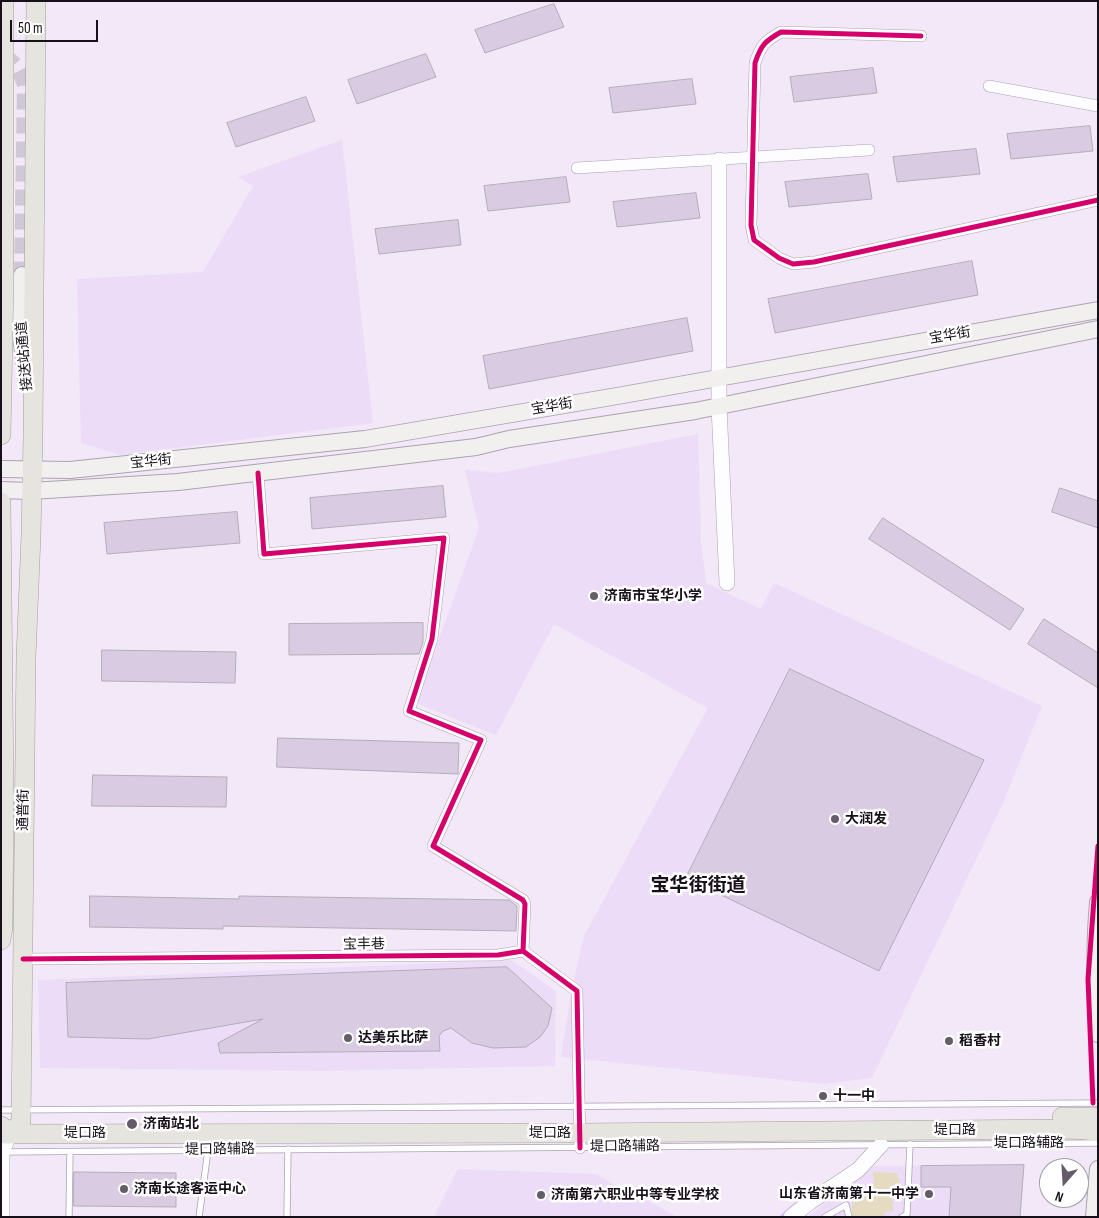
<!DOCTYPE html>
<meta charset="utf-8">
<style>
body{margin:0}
#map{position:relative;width:1099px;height:1218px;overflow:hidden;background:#f2e8f8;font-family:"Sofia Sans Condensed",sans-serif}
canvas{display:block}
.frame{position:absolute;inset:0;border:2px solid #17101a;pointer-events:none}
.north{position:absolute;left:1039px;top:1158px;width:50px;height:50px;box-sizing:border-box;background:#fff;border:1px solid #a29fa3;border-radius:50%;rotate:199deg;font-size:14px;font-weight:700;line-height:20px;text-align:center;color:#17101a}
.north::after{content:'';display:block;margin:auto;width:18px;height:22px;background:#645c68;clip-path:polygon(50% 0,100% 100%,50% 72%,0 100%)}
.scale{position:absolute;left:10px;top:20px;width:88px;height:22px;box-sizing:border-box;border:2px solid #17101a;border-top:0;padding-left:6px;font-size:15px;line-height:18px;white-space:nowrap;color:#17101a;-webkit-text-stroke:4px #fff;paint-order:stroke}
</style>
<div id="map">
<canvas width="1099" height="1218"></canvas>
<div class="frame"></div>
<div class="north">N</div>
<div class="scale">50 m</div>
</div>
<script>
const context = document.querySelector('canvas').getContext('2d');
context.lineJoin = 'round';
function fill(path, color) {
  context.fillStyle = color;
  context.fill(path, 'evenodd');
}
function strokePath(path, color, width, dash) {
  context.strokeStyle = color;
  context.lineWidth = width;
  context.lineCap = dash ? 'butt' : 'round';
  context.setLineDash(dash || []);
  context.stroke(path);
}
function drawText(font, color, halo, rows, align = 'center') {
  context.font = font + ' "Sofia Sans Condensed","Noto Sans SC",sans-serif';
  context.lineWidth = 5;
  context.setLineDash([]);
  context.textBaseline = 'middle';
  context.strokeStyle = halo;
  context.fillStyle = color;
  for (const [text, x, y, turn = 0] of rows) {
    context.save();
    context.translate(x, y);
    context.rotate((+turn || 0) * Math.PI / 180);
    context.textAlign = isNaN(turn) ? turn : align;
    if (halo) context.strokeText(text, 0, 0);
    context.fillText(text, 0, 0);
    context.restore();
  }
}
fill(new Path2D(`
 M342,140L373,423L120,455L81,443L77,279L203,272L253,186L238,177Z
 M698,434L701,542L706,583L761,609L774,583L1042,706L1003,803L872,1078L823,1084L561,1057L572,987L584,936L708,708L554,624L496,735L416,703L479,528L465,470L499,473Z
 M511,960L556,991L555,1066L321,1071L40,1068L38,980Z
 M1024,1165L1020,1217H807L874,1166Z
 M458,1169L595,1174L678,1217H434Z`), '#ecdcf7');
fill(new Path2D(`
 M873,1172L897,1173L900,1185H892L893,1211L885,1212L884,1217H852V1203L873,1193L874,1180Z`), '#e4dbc0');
strokePath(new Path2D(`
 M781,1217L796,1204`), '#e3c4f7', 4);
const building = new Path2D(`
 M554,4L564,27L485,53L475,30Z
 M426,54L436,77L357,104L348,80Z
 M873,68L877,93L794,102L790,77Z
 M692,79L696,104L613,113L609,88Z
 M306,97L315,121L236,147L227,123Z
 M1090,126L1093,151L1011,159L1007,134Z
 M976,149L980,174L897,182L893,157Z
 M868,174L872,199L789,207L785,182Z
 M566,177L570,202L488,211L484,186Z
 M696,193L700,218L617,227L613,202Z
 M458,220L461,245L379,254L375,229Z
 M972,261L978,295L775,333L768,299Z
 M687,318L693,351L489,389L483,356Z
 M443,486L446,517L312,529L310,498Z
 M1060,488L1098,501V528L1052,512Z
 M237,512L240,543L107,554L104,523Z
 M883,518L1024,609L1010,630L869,539Z
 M1044,619L1098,653V688L1028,644Z
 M423,623V642L419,654L289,655V624Z
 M102,650L236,652L235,683L102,681Z
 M790,669L984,760L879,971L686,878Z
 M278,738L459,743L458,772V774L277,767Z
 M93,775L227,777L226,807L92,806Z
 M90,896L239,899V896L509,900L517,906L516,931L223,926V929L90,927Z
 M507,967L552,1008L548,1026L540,1037L526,1047L493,1048L472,1043L451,1028L443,1031L439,1036L440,1051L220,1053L218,1043L263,1019L148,1039L68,1037L66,983Z
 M1024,1165L1020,1217H949L951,1187H921V1166Z
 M74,1172L176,1173V1207L74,1206Z`);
fill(building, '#d9cbe2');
strokePath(building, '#b4adb9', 1);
strokePath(new Path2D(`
 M1,56C16,61 19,71 25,84L22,275`), '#d1c8d7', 16, [16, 8]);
const service = new Path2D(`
 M1,1110L1098,1103
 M3,1152L1098,1143
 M69,1217L70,1152
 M199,1217L208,1150
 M287,1217L288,1149
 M825,1217L846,1205L849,1217
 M902,1217L907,1214L910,1144`);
const minor = new Path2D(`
 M921,36L781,32C765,41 761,45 755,63L751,225L754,240L779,258L793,264L814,262L1098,200
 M989,86L1098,106
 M577,168L869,150
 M258,473L264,554L444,538L432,639L409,711L481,740L433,846L523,900L525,904L523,951
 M23,959L498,955L523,951L577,991L580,1148`);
const tertiary = new Path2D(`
 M719,160V406L727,583
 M2,1217V1152L10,1133
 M791,1217L810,1202L858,1170L881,1145`);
const secondary = new Path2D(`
 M22,275L21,335L27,384
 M1,469L70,470L365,439L623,395L1098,310
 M1,490L31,491L178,482L476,447L509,439L695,411L1098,329
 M1098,902C1094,946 1095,991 1098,1034
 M1094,1217L1098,1169`);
const primary = new Path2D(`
 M1,435L4,279V1
 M1,502L4,791L3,927L1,940
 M1062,1117H1098
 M1,1126L10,1133L21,1123L26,657L31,536L33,436L36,1
 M5,1134L579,1133L1072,1129L1098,1131`);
strokePath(service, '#aba3b0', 7);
strokePath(minor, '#aba3b0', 12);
strokePath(tertiary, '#aba3b0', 16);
strokePath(secondary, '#aba3b0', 18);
strokePath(primary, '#a59e97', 20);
strokePath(service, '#fdfcfe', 5.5);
strokePath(minor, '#fdfcfe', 11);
strokePath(tertiary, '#fdfcfe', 15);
strokePath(secondary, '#f2f0ee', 16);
strokePath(primary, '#e6e4de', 19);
strokePath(new Path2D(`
 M921,36L781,32C765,41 761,45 755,63L751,225L754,240L779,258L793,264L814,262L1098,200
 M258,473L264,554L444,538L432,639L409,711L481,740L433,846L523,900L525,904L523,951
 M23,959L498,955L523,951L577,991L580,1148
 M1093,1103L1088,979L1098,846`), '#d6006c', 5);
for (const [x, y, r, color] of [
 [594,596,5,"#645c68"],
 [835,819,5,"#645c68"],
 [348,1038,5,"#645c68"],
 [949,1041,5,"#645c68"],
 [823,1096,5,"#645c68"],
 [132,1124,6,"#645c68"],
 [124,1189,5,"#645c68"],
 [929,1194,5,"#645c68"],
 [541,1195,5,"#645c68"]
]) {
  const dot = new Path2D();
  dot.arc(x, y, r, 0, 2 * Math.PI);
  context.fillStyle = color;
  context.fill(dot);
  strokePath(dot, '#fff', 2);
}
drawText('14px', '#17101a', '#fff', [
 ["宝华街",950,336,-10],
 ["接送站通道",25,356,-95],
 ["宝华街",552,407,-10],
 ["宝华街",151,462,-6],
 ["通普街",24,810,-89],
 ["宝丰巷",364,945,-1],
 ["堤口路",955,1130],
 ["堤口路",85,1133],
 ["堤口路",550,1133],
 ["堤口路辅路",1029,1143],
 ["堤口路辅路",625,1147,-1],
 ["堤口路辅路",220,1150,-1]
]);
drawText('bold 14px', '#17101a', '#fff', [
 ["济南市宝华小学",604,596],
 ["大润发",845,819],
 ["达美乐比萨",358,1038],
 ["稻香村",959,1041],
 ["十一中",833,1096],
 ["济南站北",143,1124],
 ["济南长途客运中心",134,1189],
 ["山东省济南第十一中学",919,1194,"right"],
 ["济南第六职业中等专业学校",551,1195]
], 'left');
drawText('bold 19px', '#17101a', '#fff', [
 ["宝华街街道",698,886]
]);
</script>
